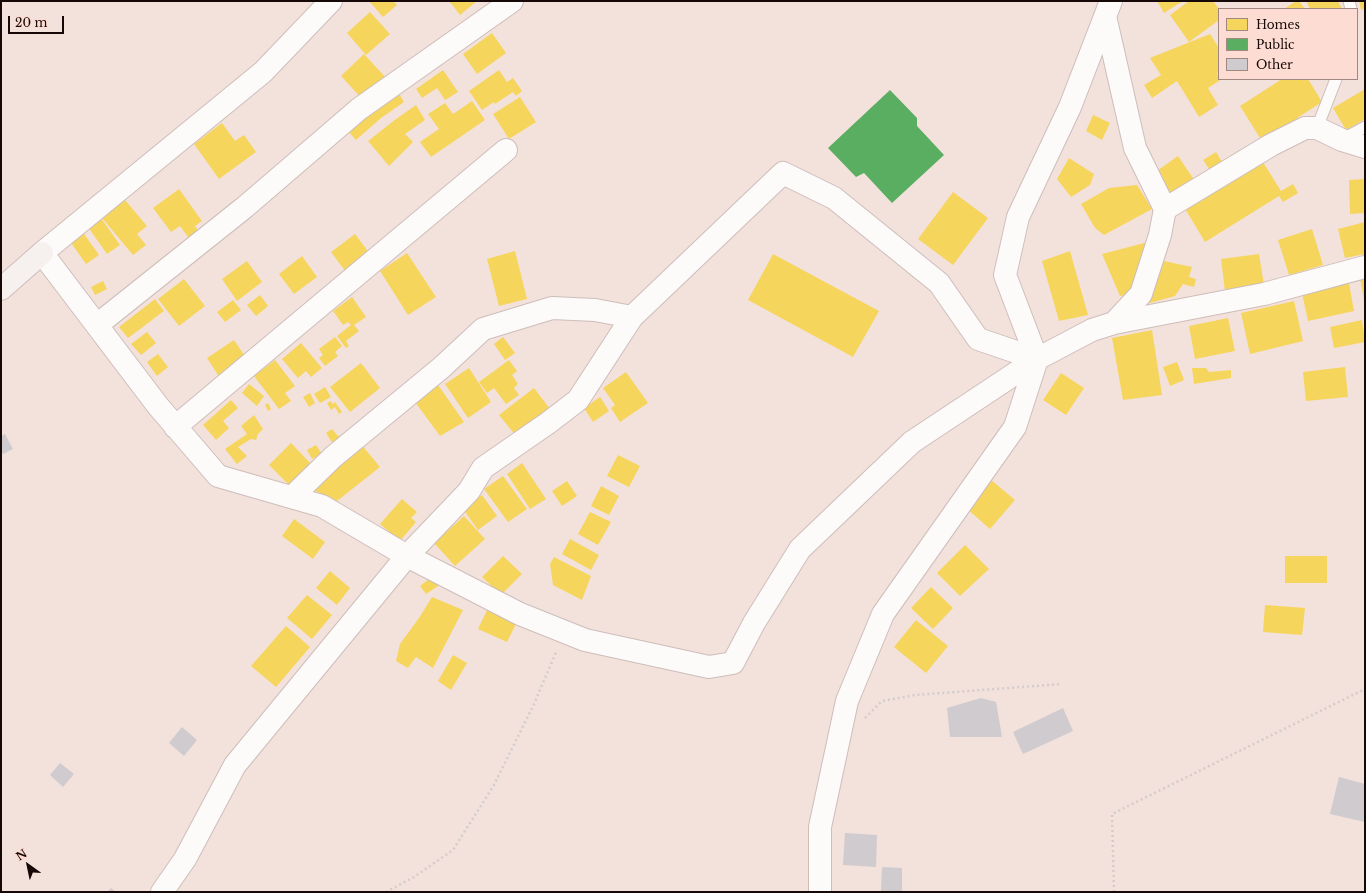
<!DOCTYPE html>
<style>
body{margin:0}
#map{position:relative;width:1366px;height:893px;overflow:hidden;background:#f3e1dc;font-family:"Libre Baskerville",serif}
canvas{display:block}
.frame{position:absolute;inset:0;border:2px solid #150806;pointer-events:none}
.legend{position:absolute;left:1218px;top:8px;width:140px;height:72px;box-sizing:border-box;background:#fcdcd3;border:1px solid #a08781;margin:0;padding:5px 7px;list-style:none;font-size:12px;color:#150806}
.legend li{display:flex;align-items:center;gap:8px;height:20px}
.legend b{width:20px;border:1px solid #a08781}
.north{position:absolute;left:8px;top:845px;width:40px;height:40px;-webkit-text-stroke:3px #fcdcd3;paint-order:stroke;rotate:327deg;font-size:11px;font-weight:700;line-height:16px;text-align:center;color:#150806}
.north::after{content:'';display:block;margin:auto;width:14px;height:18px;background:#150806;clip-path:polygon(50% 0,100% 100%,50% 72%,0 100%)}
.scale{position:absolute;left:8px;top:16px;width:56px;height:18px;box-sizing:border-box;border:2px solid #150806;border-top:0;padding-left:5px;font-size:12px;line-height:14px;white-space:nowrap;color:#150806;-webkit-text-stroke:3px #fcdcd3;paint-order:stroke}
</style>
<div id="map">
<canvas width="1366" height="893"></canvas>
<div class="frame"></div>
<ul class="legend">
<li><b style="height:11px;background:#f6d55c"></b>Homes</li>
<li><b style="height:11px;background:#5aae61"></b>Public</li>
<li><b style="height:11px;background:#cfcbce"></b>Other</li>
</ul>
<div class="north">N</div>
<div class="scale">20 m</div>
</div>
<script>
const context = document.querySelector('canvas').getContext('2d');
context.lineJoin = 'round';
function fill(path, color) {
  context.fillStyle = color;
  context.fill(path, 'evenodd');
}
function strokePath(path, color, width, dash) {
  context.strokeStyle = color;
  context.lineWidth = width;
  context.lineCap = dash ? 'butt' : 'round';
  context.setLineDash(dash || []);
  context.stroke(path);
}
fill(new Path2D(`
 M369,1H393L397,5L383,17Z
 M449,1H477L460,15Z
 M1157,1H1183L1164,13Z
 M1189,1H1213L1219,9V20L1189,42L1170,15Z
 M1296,1H1299L1305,9H1284Z
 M1306,1H1338L1342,9H1310Z
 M1359,1H1365V9L1361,10Z
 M370,12L390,34L366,55L347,33Z
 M492,33L506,53L477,74L463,54Z
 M1210,34L1219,48V72L1217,73L1219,79H1222L1208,88L1218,105L1199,117L1177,81L1152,98L1144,85L1161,75L1150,58Z
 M364,54L387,79L364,101L341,76Z
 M443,70L458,92L445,100L437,88L422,98L416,89Z
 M499,70L507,82L513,78L522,91L516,96L513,92L495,104L494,102L482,110L469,91Z
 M1282,79H1308L1322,102L1297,118L1301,123L1265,146L1240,106Z
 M1365,89V119L1346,130L1333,108Z
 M398,92L404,102L381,118L356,140L347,130Z
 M520,97L536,122L509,139L493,114Z
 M472,101L485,120L431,157L420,142L439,129L428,114L445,103L453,114Z
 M416,105L425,120L405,134L413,142L389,166L368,141L396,119Z
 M1093,115L1110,123L1102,140L1086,131Z
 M222,123L235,141L244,135L256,152L219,179L194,144Z
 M1216,152L1224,165L1212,173L1203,160Z
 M1178,156L1197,184L1173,201L1154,173Z
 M1069,158L1094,174L1090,185L1071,197L1057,179Z
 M1261,159L1281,191L1293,184L1298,193L1283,202L1279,196L1205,242L1184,207Z
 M1365,179V213L1350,214L1349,180Z
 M1137,185L1152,209L1104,235L1095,228L1081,204L1109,188Z
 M179,189L202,221L195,226L201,235L191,241L180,226L171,232L153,208Z
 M953,192L988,218L953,265L918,239Z
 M125,200L147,226L137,234L146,245L133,255L102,218Z
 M101,218L120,245L107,254L88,227Z
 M1365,222V254L1345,258L1338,229Z
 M1312,229L1323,265L1289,275L1278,240Z
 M82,231L99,255L86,264L69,240Z
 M355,234L370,254L346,272L331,252Z
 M1152,241L1135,293L1120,296L1102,254Z
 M515,251L527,299L499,306L487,259Z
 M1070,251L1088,315L1059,321L1042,261Z
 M407,253L436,297L408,315L380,271Z
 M773,254L879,311L853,357L748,300Z
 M1259,254L1264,285L1225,291L1221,259Z
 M302,256L317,277L294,294L279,274Z
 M1154,259L1192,267L1189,277L1196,279L1194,287L1183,284L1175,296L1150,303L1142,301Z
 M247,261L262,282L237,301L222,279Z
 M1360,278H1365V300H1364Z
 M184,279L205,306L179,326L158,299Z
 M103,281L107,289L95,295L91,287Z
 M1349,283L1354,311L1308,321L1302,293Z
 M260,295L268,306L256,316L247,305Z
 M352,297L366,317L354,325L359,331L346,341L349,346L346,348L337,336L351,325L348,322L343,325L333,311Z
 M155,299L164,311L128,338L119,327Z
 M233,300L241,310L225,322L217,312Z
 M1294,301L1303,341L1250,354L1241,313Z
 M1228,318L1235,351L1195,359L1189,326Z
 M1362,320L1365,342L1334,348L1330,327Z
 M1152,330L1162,395L1123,400L1112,338Z
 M147,332L156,343L141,355L131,344Z
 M335,337L342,346L335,352L338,356L325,366L319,358L323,355L319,349Z
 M503,337L515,353L505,360L494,344Z
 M234,340L247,359L220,378L207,358Z
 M301,343L322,368L311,377L306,371L298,378L282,359Z
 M158,354L168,367L157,376L147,362Z
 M275,360L295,386L285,393L291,401L279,409L254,376Z
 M509,360L517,371L512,375L518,384L514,388L519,395L506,404L494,388L487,393L479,382Z
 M1177,362L1184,380L1170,386L1163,367Z
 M361,363L380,388L350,412L330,387Z
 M1345,367L1348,397L1306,401L1303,372Z
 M469,368L491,402L468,418L445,384Z
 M1192,368H1206L1209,372L1231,370V378L1194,384Z
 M626,372L648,403L620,422L611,408L615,405L603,388Z
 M1061,373L1084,388L1066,415L1043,400Z
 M249,384L264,396L257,406L242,393Z
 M438,385L464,422L440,436L415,402Z
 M325,387L331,397L320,403L314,394Z
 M534,388L550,409L516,436L499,415Z
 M310,393L315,403L309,407L303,397Z
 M600,397L609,411L593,422L584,408Z
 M231,400L238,408L223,421L229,428L216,440L203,425Z
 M331,401L333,404L335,402L342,412L339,414L335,407L331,410L327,403Z
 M268,403L271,409L268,411L265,405Z
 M254,415L263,429L258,434L256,440L251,439L238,447L247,456L237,464L225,449L247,434L241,426Z
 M332,429L338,436L342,435L345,440L336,449L326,433Z
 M291,443L312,465L290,486L269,465Z
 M360,443L380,467L337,501L311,489Z
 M316,445L322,454L312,459L307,450Z
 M618,455L640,466L629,487L607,476Z
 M522,463L546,499L530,509L507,474Z
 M503,476L527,509L508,522L484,489Z
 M990,479L1015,500L990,529L966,508Z
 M567,481L577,496L562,506L552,491Z
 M601,486L619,496L609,515L591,506Z
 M482,495L497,516L478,530L463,509Z
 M402,499L417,512L411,518L416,522L400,541L380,524Z
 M590,512L611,522L598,545L578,534Z
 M464,516L485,539L455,566L434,543Z
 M294,519L325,542L313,559L282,536Z
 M570,539L599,555L591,570L562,554Z
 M965,545L989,569L960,596L937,573Z
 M503,556L522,574L501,595L482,577Z
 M1285,556H1327V583H1285Z
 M554,557L591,576L582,600L553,585L550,564Z
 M330,571L350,588L337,605L316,588Z
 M434,575L441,584L426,594L420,586Z
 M931,587L953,608L933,629L911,608Z
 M307,595L332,615L312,639L287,618Z
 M432,597L463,610L433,668L416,657L408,668L396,661L400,644L419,618Z
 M1265,605L1305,608L1302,635L1263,632Z
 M489,606L518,620L507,642L478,629Z
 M916,620L948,646L926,673L894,647Z
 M286,626L310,647L276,687L251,666Z
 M453,655L467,663L451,690L438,681Z`), '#f6d55c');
fill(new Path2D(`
 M890,90L917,118V126L944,155L892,203L864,173L856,177L828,148Z`), '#5aae61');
fill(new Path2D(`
 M5,434L13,449L3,454L1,450V436Z
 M981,698L996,702L1002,737H950L947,708Z
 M1063,708L1073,731L1023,754L1013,732Z
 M182,727L197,740L184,756L169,743Z
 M60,763L74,774L63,787L50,775Z
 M1339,777L1365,784V822L1330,814Z
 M845,833L877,835L876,867L843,865Z
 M882,867L902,868V892H881Z
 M111,888L116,892H107Z`), '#cfcbce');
const lane = new Path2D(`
 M1349,1L1351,9
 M1317,128L1336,79
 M1343,139L1365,127`);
const street = new Path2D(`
 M331,1L263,72L42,253L158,406L218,476L322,506L407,556L520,614L585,640L709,667L733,663L754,623L800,549L912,442L1037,359L1092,330L1114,323L1141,294L1160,235L1165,209L1271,145L1305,128H1317L1342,140L1365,147
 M1105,16L1135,148L1165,209
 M632,317L783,173L834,198L939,283L978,339L1037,359
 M1114,323L1264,294L1365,267
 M97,325L245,207L359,109L512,1
 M175,427L506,150
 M162,892L185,859L235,765L407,556L469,491L483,468L548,423L578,400L632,317L595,310L552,308L483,329L441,368L333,457L292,497
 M820,892V827L847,701L883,614L1015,427L1037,359L1005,275L1018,217L1070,107L1111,1`);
const secondary = new Path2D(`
 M1,289L42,253`);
strokePath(lane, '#cdbeba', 13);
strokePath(street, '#cdbeba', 24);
strokePath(secondary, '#cdbeba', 24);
strokePath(new Path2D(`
 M865,718L882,701L915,695L1061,684
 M386,892L414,877L453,850L494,785L534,704L557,650
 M1114,892L1112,814L1365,689`), '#d2cdcc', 2.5, [2, 3]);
strokePath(lane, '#fdfafa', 11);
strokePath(street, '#fdfafa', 22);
strokePath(secondary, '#f6f0ef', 22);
</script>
